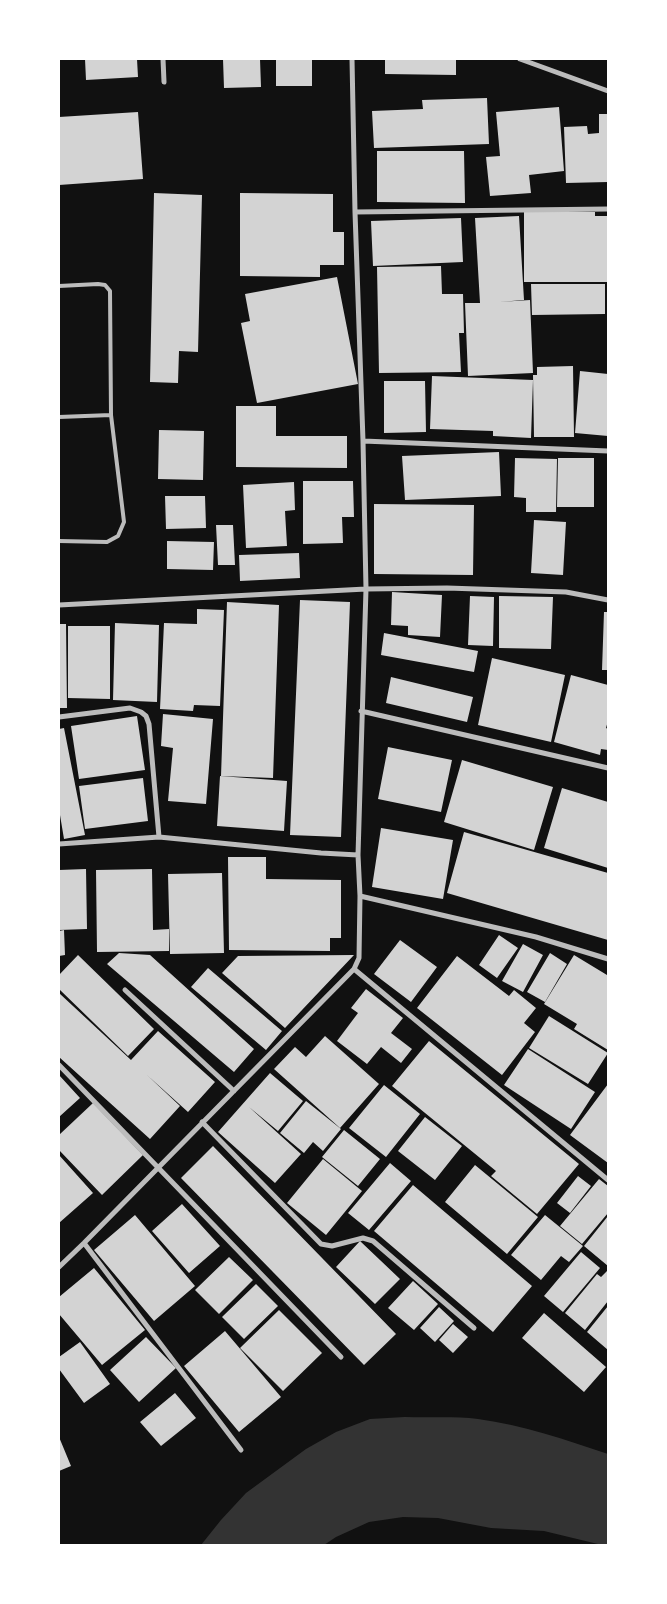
<!DOCTYPE html>
<style>
body{margin:0}
#map{position:relative;width:667px;height:1604px;overflow:hidden;background:#111;font-family:"Noto Sans",sans-serif}
canvas{display:block}
.frame{position:absolute;inset:0;border:60px solid #fff;pointer-events:none}
</style>
<div id="map">
<canvas width="667" height="1604"></canvas>
<div class="frame"></div>
</div>
<script>
const context = document.querySelector('canvas').getContext('2d');
context.lineJoin = 'round';
function fill(path, color) {
  context.fillStyle = color;
  context.fill(path, 'evenodd');
}
function strokePath(path, color, width, dash) {
  context.strokeStyle = color;
  context.lineWidth = width;
  context.lineCap = dash ? 'butt' : 'round';
  context.setLineDash(dash || []);
  context.stroke(path);
}
fill(new Path2D(`
 M405,1417C429,1418 455,1416 478,1419C523,1425 566,1440 608,1454V1545H602L544,1531L491,1528L438,1518L403,1517L369,1522L336,1537L324,1545H201L221,1520L246,1493L306,1449L336,1432L370,1419Z`), '#333');
fill(new Path2D(`
 M85,59H137L138,77L86,80Z
 M223,59H260L261,87L224,88Z
 M276,59H312V86H276Z
 M385,59H456V75L385,74Z
 M487,98L489,144L374,148L372,111L423,109L422,100Z
 M559,107L564,171L529,175L531,193L490,196L486,157L500,156L496,112Z
 M138,112L143,179L59,185V117Z
 M599,114H608V182L566,183L564,127L587,126L588,134L599,133Z
 M377,151H464L465,203L377,202Z
 M154,193L202,195L198,352L179,351L178,383L150,382Z
 M240,193L333,194V232H344V265H320V277L240,276Z
 M524,211L595,212V216H608V282H524Z
 M519,216L524,300L499,302L530,300L533,373L468,376L465,303H480L475,218Z
 M461,218L463,262L373,266L371,221Z
 M441,266L442,294H463L464,333H459L461,372L379,373L377,267Z
 M337,277L358,384L257,403L241,323L250,321L245,294Z
 M531,284H605V314L532,315Z
 M573,366L574,437H534L533,375H537V367Z
 M580,371L608,374V436L575,433Z
 M432,376L533,380L531,438L493,436V431L430,429Z
 M384,381H425L426,432L384,433Z
 M236,406H276V436H347V468L236,467Z
 M159,430L204,431L203,480L158,479Z
 M499,452L501,496L405,500L402,456Z
 M515,458L557,459L556,512H526V498L514,497Z
 M558,458H594V507H557Z
 M303,481H353L354,517H342L343,543L303,544Z
 M294,482L295,510L285,511L287,546L246,548L243,485Z
 M165,496H205L206,528L166,529Z
 M374,504L474,505L473,575L374,574Z
 M534,520L566,522L563,575L531,573Z
 M216,525H233L235,565H218Z
 M167,541L214,542L213,570L167,569Z
 M299,553L300,578L240,581L239,555Z
 M392,592L442,595L440,637L408,635V626L391,625Z
 M470,596L494,597L493,646L468,645Z
 M499,596L553,597L551,649L499,648Z
 M300,600L350,602L341,837L290,835Z
 M227,602L279,605L273,778L221,776Z
 M197,609L224,610L220,706L194,705L193,711L160,709L164,623L197,624Z
 M604,612H608V670H602Z
 M115,623L159,625L157,702L113,700Z
 M59,624H66L67,708H59Z
 M68,626H110V699L68,698Z
 M384,633L478,651L474,672L381,655Z
 M492,658L565,675L551,742L478,725Z
 M571,675L608,685V721L606,728L608,729V750L601,749L600,755L554,742Z
 M391,677L473,697L467,722L386,703Z
 M163,714L213,719L206,804L168,801L173,748L161,746Z
 M137,716L145,770L79,779L71,726Z
 M64,728L85,835L64,839L59,809V729Z
 M388,747L452,760L441,812L378,799Z
 M462,760L553,787L534,850L444,822Z
 M220,776L287,781L284,831L217,826Z
 M143,778L148,821L85,829L79,786Z
 M562,788L608,802V868L544,848Z
 M381,828L453,840L443,899L372,887Z
 M464,832L608,873V940L447,893Z
 M228,857H266V879L341,880V938H330V951L229,950Z
 M86,869L87,929L59,930V870Z
 M152,869L153,930L169,929V951L97,952L96,870Z
 M222,873L224,953L170,954L168,874Z
 M64,930L65,955L59,956V931Z
 M499,935L518,948L497,978L479,965Z
 M400,940L437,967L411,1002L374,974Z
 M523,944L543,955L523,992L502,981Z
 M119,953L150,955L254,1049L234,1072L107,964Z
 M550,953L567,964L545,1002L527,992Z
 M78,955L154,1029L128,1056L59,989V975Z
 M354,955L285,1028L222,973L238,956Z
 M574,955L607,975L608,973V1050L574,1029L577,1024L544,1004Z
 M457,956L509,996L514,990L536,1008L524,1023L535,1032L502,1075L417,1008Z
 M208,968L282,1031L266,1050L191,987Z
 M366,989L403,1018L391,1033L412,1049L401,1063L381,1047L367,1064L337,1041L358,1013L351,1008Z
 M59,993L131,1060L158,1031L215,1082L188,1112L147,1075L180,1106L150,1139L59,1057Z
 M549,1016L608,1053L588,1084L529,1048Z
 M325,1036L379,1084L340,1128L274,1069L295,1047L306,1057Z
 M429,1041L579,1164L537,1214L491,1176L496,1171L392,1086Z
 M528,1049L595,1092L571,1129L504,1085Z
 M270,1073L303,1101L278,1131L249,1107L301,1154L275,1183L218,1132Z
 M59,1075L80,1098L59,1117Z
 M608,1084V1163L570,1135Z
 M384,1085L420,1114L386,1157L349,1128Z
 M306,1101L341,1129L323,1151L313,1142L304,1153L280,1133Z
 M93,1103L143,1155L102,1195L59,1150V1135Z
 M425,1117L462,1146L435,1180L398,1151Z
 M344,1130L380,1159L358,1186L322,1157Z
 M213,1146L396,1334L364,1365L181,1178Z
 M59,1155L93,1193L59,1223Z
 M323,1159L362,1191L326,1235L287,1203Z
 M390,1163L411,1181L369,1230L348,1213Z
 M475,1165L538,1217L507,1254L445,1202Z
 M578,1176L591,1186L570,1213L557,1203Z
 M599,1179L608,1186V1213L582,1244L560,1226Z
 M413,1185L532,1286L493,1332L374,1231Z
 M182,1204L220,1246L189,1273L152,1231Z
 M135,1215L195,1286L154,1321L94,1250Z
 M545,1215L583,1246L569,1262L561,1256L541,1280L511,1255Z
 M608,1216V1266L584,1246Z
 M360,1241L400,1279L375,1304L336,1267Z
 M581,1252L600,1268L563,1312L544,1296Z
 M229,1257L253,1280L219,1314L195,1290Z
 M94,1268L145,1330L102,1365L59,1314V1297Z
 M607,1271L608,1272V1301L585,1330L565,1313L597,1274L601,1277Z
 M413,1281L438,1304L414,1330L388,1308Z
 M256,1284L278,1306L244,1339L222,1317Z
 M608,1306V1350L587,1332Z
 M439,1307L454,1321L435,1342L420,1328Z
 M279,1310L322,1353L283,1391L240,1348Z
 M544,1313L606,1367L584,1392L522,1338Z
 M453,1324L468,1337L453,1353L439,1340Z
 M225,1331L281,1397L239,1432L184,1366Z
 M146,1337L176,1368L139,1402L110,1370Z
 M80,1342L110,1384L84,1403L59,1369V1357Z
 M175,1393L196,1418L161,1446L140,1422Z
 M59,1437L71,1466L59,1471Z`), '#d3d3d3');
strokePath(new Path2D(`
 M59,286L98,284L105,285L110,291L111,415L124,522L118,536L107,542L59,541
 M59,417L111,415`), '#bcbcbc', 4);
strokePath(new Path2D(`
 M163,59L164,82
 M520,59L608,91
 M355,212L608,209
 M363,441L608,451
 M59,605L366,589L447,588L566,592L608,600
 M361,711L608,768
 M59,717L130,708L141,712L146,716L149,724L159,837
 M59,844L159,837L321,853L358,855
 M360,896L536,937L608,959
 M354,969L608,1180
 M125,990L234,1091
 M59,1065L341,1357
 M202,1122L321,1244L332,1246L363,1238L373,1241L474,1328
 M84,1243L241,1450
 M59,1267L84,1243L354,969L359,958L360,896L358,855L366,589L363,441L355,212L352,59`), '#bcbcbc', 5);
</script>
